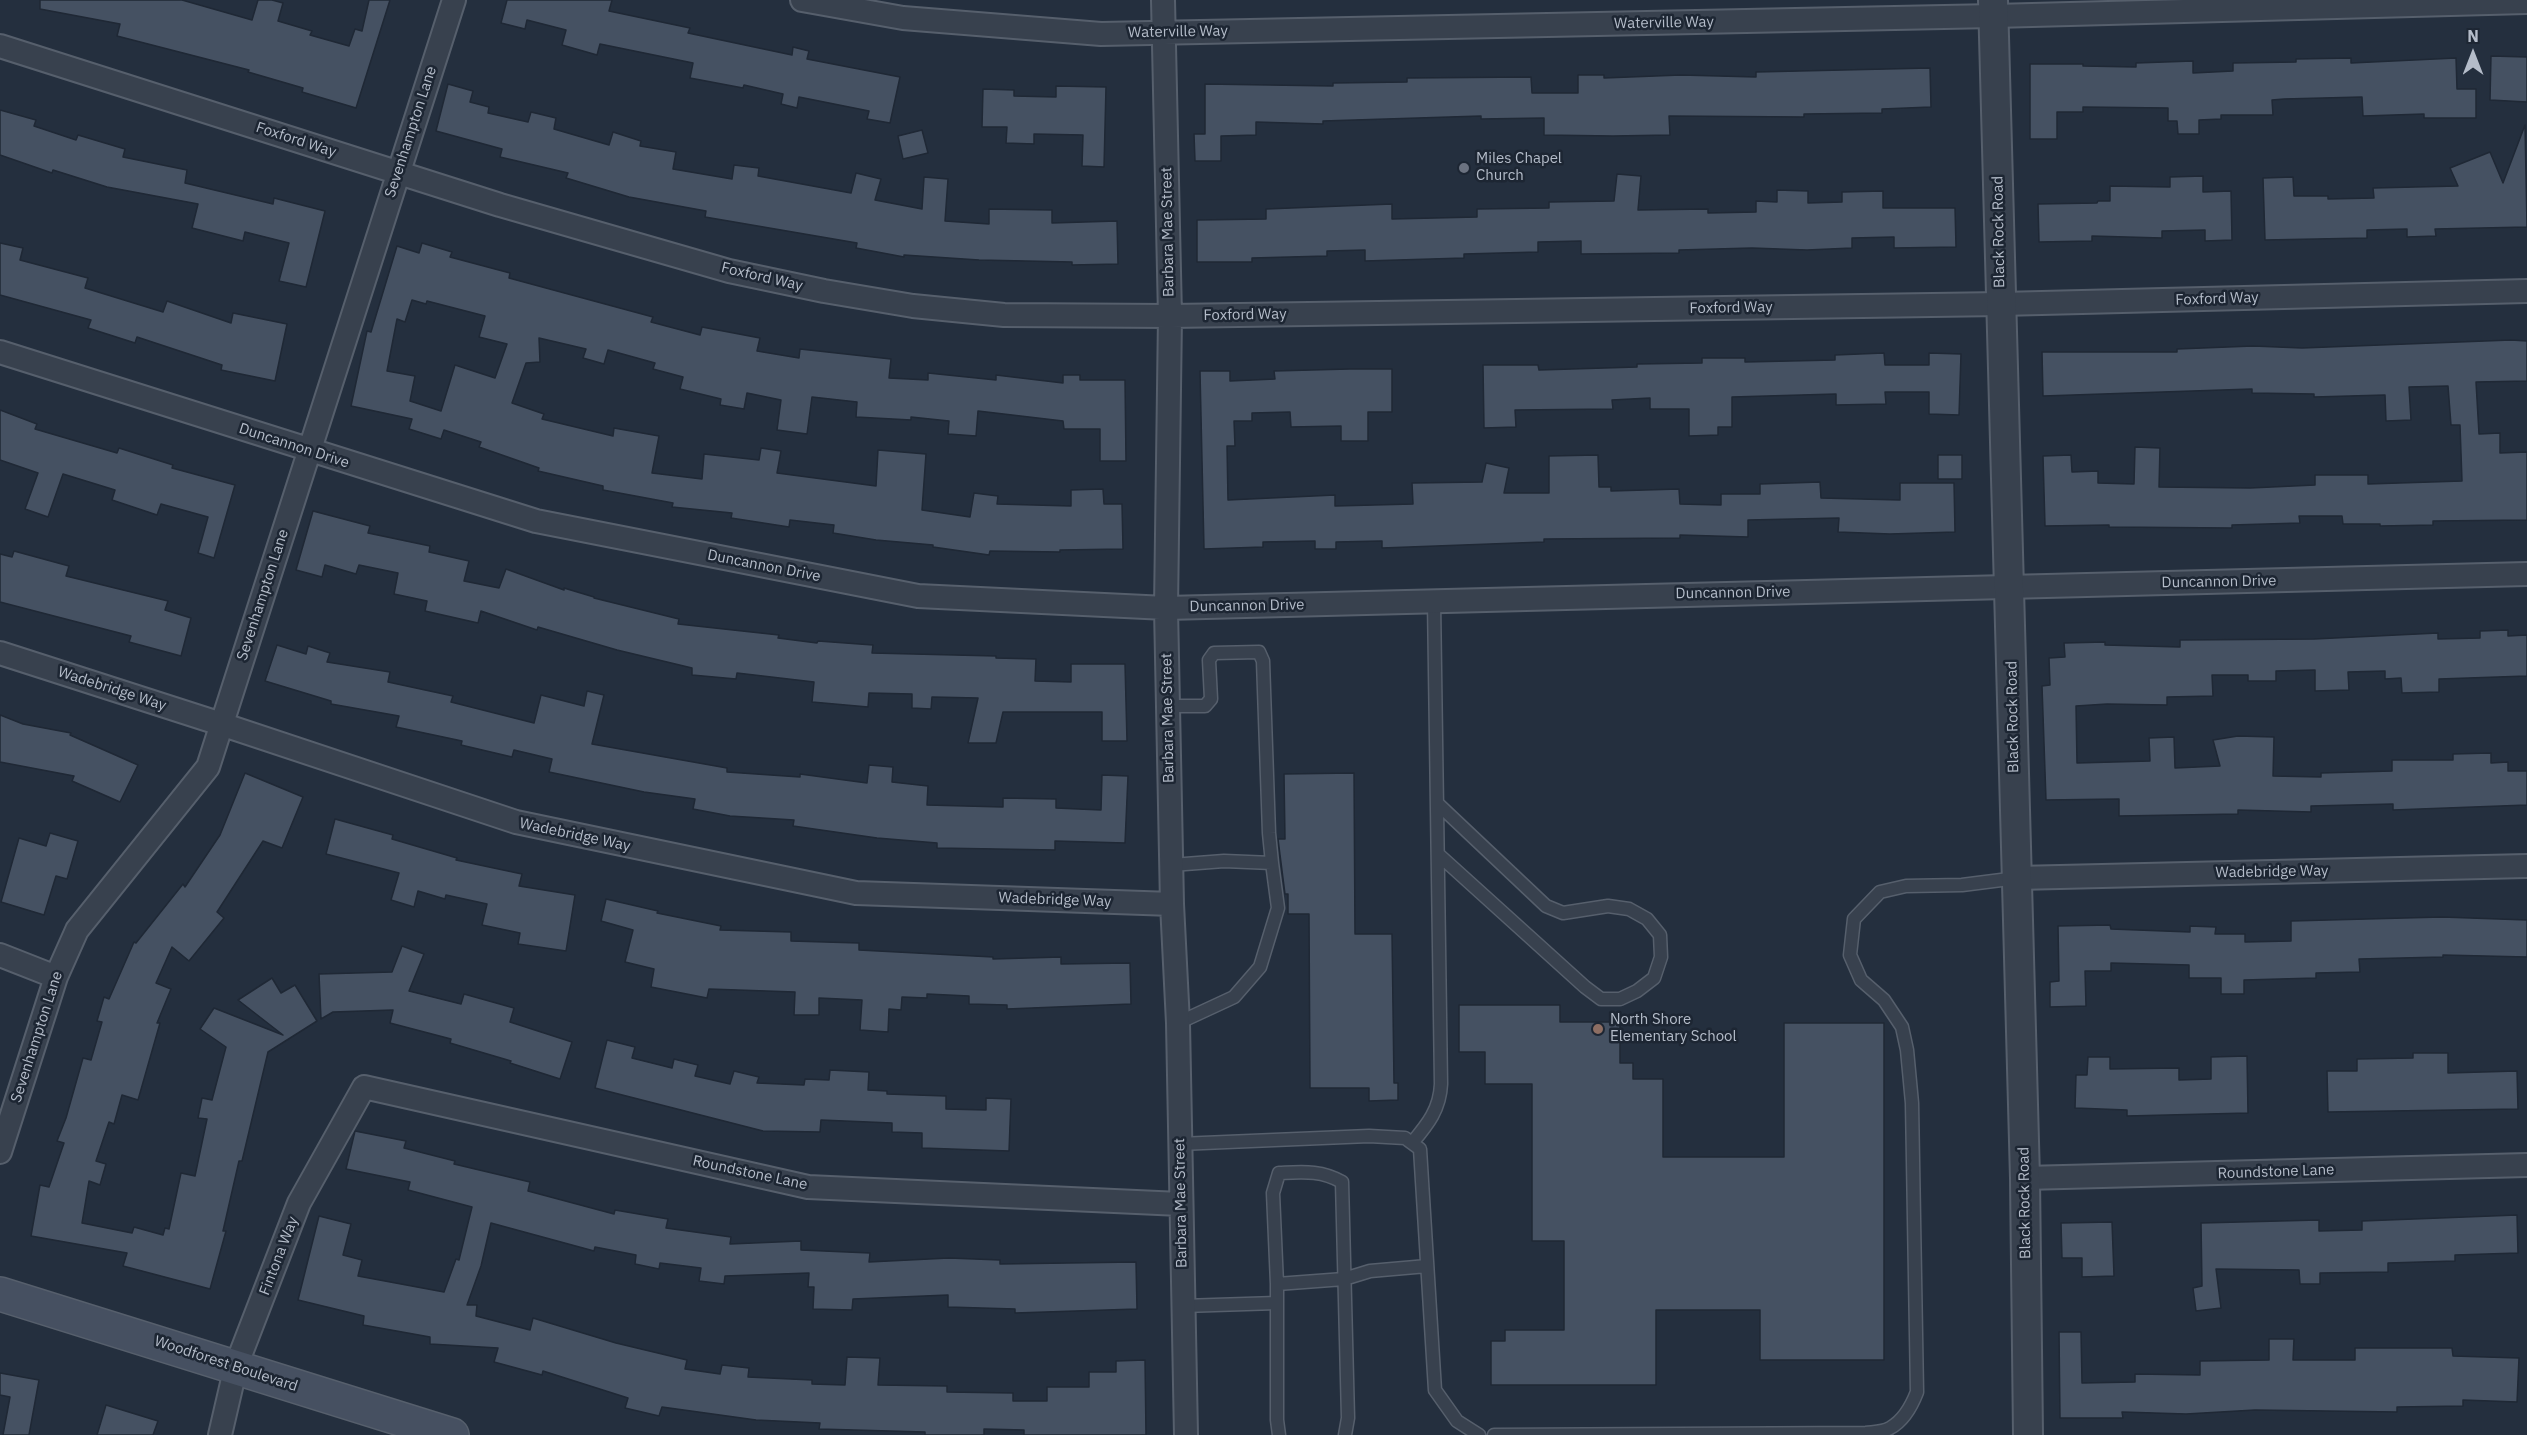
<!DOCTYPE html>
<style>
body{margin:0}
#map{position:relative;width:2527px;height:1435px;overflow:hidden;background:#242f3e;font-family:"IBM Plex Sans",sans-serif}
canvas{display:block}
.north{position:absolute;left:2443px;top:24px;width:60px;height:60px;-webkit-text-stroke:4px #1d2633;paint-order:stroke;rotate:0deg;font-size:16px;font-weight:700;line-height:24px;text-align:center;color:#b4bcc9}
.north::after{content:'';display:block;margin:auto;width:21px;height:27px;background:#b4bcc9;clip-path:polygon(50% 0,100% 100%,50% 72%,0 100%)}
</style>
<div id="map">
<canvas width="2527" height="1435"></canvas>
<div class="north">N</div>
</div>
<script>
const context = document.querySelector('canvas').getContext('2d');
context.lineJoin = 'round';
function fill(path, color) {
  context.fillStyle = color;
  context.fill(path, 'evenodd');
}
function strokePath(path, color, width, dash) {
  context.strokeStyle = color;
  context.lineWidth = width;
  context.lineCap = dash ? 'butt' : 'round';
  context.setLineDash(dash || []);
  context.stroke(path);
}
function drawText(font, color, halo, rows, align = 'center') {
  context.font = font + ' "IBM Plex Sans",sans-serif';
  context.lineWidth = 5;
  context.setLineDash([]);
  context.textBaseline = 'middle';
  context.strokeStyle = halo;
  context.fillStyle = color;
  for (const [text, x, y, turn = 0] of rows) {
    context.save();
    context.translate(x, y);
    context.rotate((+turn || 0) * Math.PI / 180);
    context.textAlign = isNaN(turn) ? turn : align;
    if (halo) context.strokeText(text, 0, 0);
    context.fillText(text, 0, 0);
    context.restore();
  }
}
const building = new Path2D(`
 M40,0H182L252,20L258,0H272L283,3L278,21L312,31L310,35L349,46L355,29L362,31L369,0H390L356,108L302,92L303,88L248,72L249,70L117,36L120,24L40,9Z
 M507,0H612L609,11L690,28L688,33L792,55L793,47L809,51L807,59L900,77L890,123L867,119L869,111L799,97L797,108L781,104L783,94L744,85L743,88L690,78L693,63L600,44L597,55L562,45L566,30L527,20L525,29L501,23Z
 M2491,56L2527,57V102L2490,100Z
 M2351,58V63L2456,58L2457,89H2476V118H2424V114L2363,116L2362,97L2284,99L2272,100L2273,115H2221V119L2199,120V134H2178L2177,121H2168V108L2083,107V112H2057V139H2030V64H2083V66L2136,67V63L2193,61V73L2233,71V63L2296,62V59Z
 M1930,68L1931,107L1882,109V113L1804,114V117L1669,116L1670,135L1613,136L1544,135V118L1481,119V116L1323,121V124L1256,122V135L1221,136V161H1195L1194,134H1205V84L1333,86V83L1407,82V78L1531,77L1532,93H1578V75H1604V78L1681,75L1756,77V72Z
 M448,84L473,91L470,102L489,107L488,113L528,122L531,112L556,118L554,129L609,145L613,132L641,141L640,146L676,152L673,169L732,179L734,165L759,168L758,176L851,193L856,173L881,179L875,200L922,209L924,177L948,179L945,221L989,224V209L1052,210V223L1117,221L1118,264L1072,265V262L979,260L904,255V257L856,248L857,243L705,217L706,211L629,197L566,178L568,173L500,157L502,149L436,131Z
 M1056,86L1106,87L1104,167L1082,166L1083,135L1034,134V144L1006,143L1007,127H982L983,89L1014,90V96L1056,97Z
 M0,110L36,120L34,126L76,140L78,135L125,149L123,157L187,170L185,183L273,204L274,198L325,211L306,287L279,281L289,243L245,232L243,241L192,228L198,204L107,187L53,170L52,173L0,155Z
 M2525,125L2527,227L2435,229L2436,236L2407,237V229L2367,230V238L2265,240L2263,178L2293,177L2294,196H2328V199L2374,198L2373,188L2458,186L2450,168L2490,152L2503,183Z
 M922,130L928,153L903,159L898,136Z
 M1617,174L1641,176L1638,210L1708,209V213L1756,212V201L1777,202V190L1808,191V203L1842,202V192L1883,191V208H1955L1956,247L1894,248V237L1852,238V248L1807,250L1752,248L1679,250V253L1581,254V241L1538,242V252L1464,254V258L1365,261V250L1327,251V256L1252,258V262H1197V220L1266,219V209L1392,204V219L1477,217V209L1549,208V202L1614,201Z
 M2203,176V192L2231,191L2232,240L2205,241V230L2162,231V238L2092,236V241L2039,242L2038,204L2097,203L2098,201H2110V186L2170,187V177Z
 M0,243L23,248L20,260L88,278L85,288L163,312L167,301L231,323L233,313L287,324L275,381L221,370L222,365L137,337L135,343L88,328L91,320L0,295Z
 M422,243L452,252L450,257L510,273L509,278L653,317L651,322L700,335L702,327L760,338L757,351L799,358L800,349L891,359L889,378L928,380V373L996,380V375L1063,383V375H1080V380H1125L1126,461H1100V429H1064L1063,421L978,411L976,436L948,434L949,421L911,417V420L856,417L857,402L812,397L807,434L777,430L781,400L747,393L744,409L720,405L721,399L680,389L683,377L653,369L655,363L608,350L604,364L583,358L586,349L539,338L540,362L526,363L512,403L544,414L542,419L613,436L614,428L659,436L652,473L702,479L704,454L759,460L761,448L781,451L777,473L876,486L878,450L926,454L922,510L970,517L974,493L998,496L997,504L1071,506V490L1103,489L1104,504H1122L1123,549L1060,550V552L990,551L989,555L933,547V545L876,540L833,533L834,525L790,520L789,527L731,518L732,513L672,507L673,503L603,490V486L538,471L539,468L479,447L481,442L444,430L441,439L409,429L412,419L351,406L367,331L371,332L397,246L419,253ZM412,300L426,304L427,301L485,316L479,337L507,344L495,378L455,365L441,411L410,401L415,376L387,371L397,319L405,322Z
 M2511,340L2527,341V381L2476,382L2479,434L2500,433V453L2527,452V520L2433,521V525L2380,526V524H2343L2342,516H2299L2300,523L2232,525V528L2109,527V525L2045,526L2043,456L2071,455L2072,472L2098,471V483L2134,484L2135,447L2160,448L2159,487L2250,488L2315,485V475H2368V484L2462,481L2460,425H2451L2448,386L2409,387L2411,420L2386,421L2385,395L2314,397V394L2252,393V389L2043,396L2042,352H2177V349L2253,346L2302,348Z
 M1884,353L1885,365H1929V353L1961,354L1959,415L1929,414V392H1885L1886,404L1836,405V394L1732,397V427H1718V435L1689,436V409H1650V398L1612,400L1613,409L1515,410L1516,427L1484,428L1483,365H1538L1539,370L1637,367V364L1702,363V358H1745V362L1835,360V355Z
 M1349,369H1392V412H1368V441H1341V426L1291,427L1290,412L1252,413V421H1234L1235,446H1227L1228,500L1335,495V506L1413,504L1412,483L1482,482L1486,463L1509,468L1504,493H1549V456L1598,455L1599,487H1611V491L1679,489L1680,504L1721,505V494H1760V484L1820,482L1821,498L1900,500V483H1954L1955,532L1890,534L1838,532L1839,518L1748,520V537L1680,535V538L1544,539V542L1382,548V541L1336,542V549H1315V541L1263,542V547L1204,549L1200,371H1230V381L1275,379L1274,371Z
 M0,410L37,424L35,429L117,453L119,448L173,465L172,468L235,485L214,558L198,553L208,517L161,504L157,515L112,500L115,490L63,474L48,517L25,509L38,473L0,460Z
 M1938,455H1962V479H1938Z
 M313,511L370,526L368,533L430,546L429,552L469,561L464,581L499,588L506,569L564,590V588L594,597V598L679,619L678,624L779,635L778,638L817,643L818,641L873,645L872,653L996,656V658L1036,659L1035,681L1071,682V664H1125L1127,741H1102V712H1003L996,743H968L978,698L932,697L931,709L912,708V694L869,693L868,707L812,702L814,682L737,673L736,679L692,675V668L617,650L538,627L537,630L481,611L478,623L425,611L427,601L394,594L398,573L359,565L356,574L325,565L322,577L296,570Z
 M14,551L69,566L66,576L168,601L165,610L191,618L181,656L129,642L131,636L0,602V554L12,557Z
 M2508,630V636L2527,635V676L2439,679V692L2402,693L2401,678L2385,679V671L2348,672L2349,690L2315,691V670L2276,671V681H2248V675H2212L2213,696L2167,697V705L2107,704L2076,706L2077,763L2150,761L2149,738L2174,737L2175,768L2220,766L2213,740L2238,736L2274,737L2273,776L2321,777V773L2392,771V760H2453V754L2491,753V763L2508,762V771H2527V805L2393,810V804L2311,806V812L2238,810V814L2119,816V799L2046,800L2042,686L2050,685L2049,658L2065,657L2064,643L2105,642V645L2180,647V640L2314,639L2438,633V639L2480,638V631Z
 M277,645L306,654L308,646L330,653L327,662L390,672L388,682L453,696L451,702L534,723L541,695L584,706L587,691L604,695L592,744L727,768V772L800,777V774L867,783L869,765L893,767L892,782L928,786L927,805L1003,807V798L1056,799V808L1101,810L1102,775L1128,776L1125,843L1055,841V850L937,848V843L877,838L793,826L794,820L730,816L693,809L695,799L644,792L549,772L552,759L514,750L512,757L461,745L462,741L396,727L399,716L331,704V701L265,681Z
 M0,715L23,724L71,733L70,735L138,765L120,802L72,781L74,776L0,762Z
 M245,773L303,797L282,848L263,841L217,912L224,918L189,961L172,947L156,983L171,989L157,1023H160L138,1100L122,1095L114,1124L109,1122L96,1161L106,1164L100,1185L89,1181L82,1223L132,1233L134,1227L163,1235L165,1228L169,1229L181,1173L195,1176L207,1119L198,1118L202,1098L212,1100L226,1047L200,1029L214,1008L283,1035L238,1000L272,978L281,993L295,985L317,1021L268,1052L242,1161H239L223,1231H226L210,1289L123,1266L127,1253L31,1236L40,1185L49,1187L64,1143L57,1141L66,1118L83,1058L91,1060L102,1022L97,1021L104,997L109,999L134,942L136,943L183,884L185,887L220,835Z
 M1354,773L1355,934H1392L1394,1083H1398V1100L1369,1101V1088H1310L1309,914H1288V894H1285L1278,839H1285L1284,774Z
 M335,819L393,835L392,839L457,858L456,860L522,874L519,886L575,895L566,951L518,944L520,933L482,925L487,904L446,895L445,899L418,891L414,907L391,900L399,873L326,854Z
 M50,833L78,841L67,879L56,876L44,915L1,902L19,838L46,846Z
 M606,899L658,911L657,913L721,926L720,930L791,932V941L859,943V950L993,957V959L1061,957V964L1130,963L1131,1004L1007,1009V1005L969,1004V996L927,994V998L902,997L901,1010L889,1009L888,1032L860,1030L862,1000L819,998V1015H794L795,992L709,989L707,998L651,987L654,969L625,962L633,930L601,921Z
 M2442,917L2527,920V957L2443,955V957L2359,959L2360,972L2316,973V978L2244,980V994H2221V978H2189V965L2111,963V971H2085L2086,1006L2050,1007V982L2059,981L2058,926L2110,925L2111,929L2190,932V926L2216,927L2215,934H2245V942L2291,941V921Z
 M402,946L424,954L409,991L461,1004L464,994L514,1008L510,1022L572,1042L560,1079L510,1063L511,1061L450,1043L451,1039L390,1023L393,1010L333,1012L321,1019L319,974L392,972Z
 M1459,1005H1560V1022H1620V1063H1633V1079H1663V1157H1784V1023H1884V1360H1760V1310H1656V1385H1491V1341H1505V1330H1564V1241H1532V1084H1485V1052H1459Z
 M607,1040L635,1047L632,1058L672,1068L674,1059L698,1065L695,1076L730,1084L734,1071L759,1077L757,1083L804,1085L805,1079L829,1080L830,1070L869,1072L868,1090L887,1091V1094L946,1096V1109L986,1110V1098L1011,1099L1009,1151L922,1148V1133L892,1132V1123L821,1120L820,1132L763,1131L595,1088Z
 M2413,1053H2448V1073L2517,1071L2518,1109L2328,1112L2327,1071H2357V1059L2413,1058Z
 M2247,1056L2248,1113L2127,1116V1110L2075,1108L2076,1075H2087L2088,1057H2110V1069L2179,1068V1080L2211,1079V1057Z
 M355,1131L406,1141L404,1148L455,1161L454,1164L530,1182L528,1191L614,1214L615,1210L668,1219L666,1228L731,1237L730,1244L801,1241V1250L870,1253L869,1262L949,1258L1000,1260V1264L1136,1262L1137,1309L1015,1313V1309L948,1307V1295L853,1299L852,1310L813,1309L814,1287H808L809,1273L725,1276L724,1284L699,1281L701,1268L660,1263L659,1269L635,1264L636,1255L595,1247L594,1251L491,1223L481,1266L467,1305H477L476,1316L530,1330L533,1318L616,1343L687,1360L685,1369L720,1374L722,1365L749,1368L748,1377L812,1380V1384L845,1385L847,1357L880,1358L878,1385L947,1386V1392L1013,1393V1401H1047V1387H1089V1372H1116V1361L1145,1360L1146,1435H1024V1430L984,1429V1435H925V1432L819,1429L820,1423L756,1420L662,1407L659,1416L625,1408L628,1398L543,1371L542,1375L494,1362L498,1348L430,1344V1337L363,1325L364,1316L298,1300L319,1216L351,1224L343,1255L362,1260L358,1276L444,1292L456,1259L459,1260L472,1207L408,1190L410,1182L346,1169Z
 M2517,1215L2518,1253L2455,1255V1261L2388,1263V1272L2320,1273V1284H2300L2299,1270L2216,1269L2221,1308L2196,1311L2193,1288L2202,1286L2201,1223L2319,1220V1231L2362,1230V1221Z
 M2112,1222L2114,1276L2082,1277V1258H2062L2061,1223Z
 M2059,1332H2081L2082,1383L2135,1382V1374L2200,1375V1361L2269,1360V1339H2294L2293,1360H2355V1348H2452L2453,1356L2519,1358L2517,1402L2463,1400V1406L2397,1407V1412L2255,1410L2186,1414L2122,1412L2123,1418H2060Z
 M0,1373L39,1380L29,1435H3L10,1397L0,1395Z
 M106,1405L158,1421L153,1435H97Z`);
fill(building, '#455162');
strokePath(building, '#1f2835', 1.5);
const service = new Path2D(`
 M1168,706H1205L1211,699L1209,660L1214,653L1259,652L1263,661L1269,833L1272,863
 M1438,804L1546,906L1563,913L1608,906L1629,909L1647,919L1660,935L1661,957L1654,978L1637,991L1620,999H1601L1585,987L1439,855
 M1172,865L1224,861L1272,863L1278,908L1260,967L1234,997L1178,1023
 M1412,1143C1428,1124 1440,1109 1441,1084L1434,601
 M1179,1144L1369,1136L1405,1138L1420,1149L1435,1390L1457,1421L1479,1435
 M1277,1284L1344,1279L1370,1271L1427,1266
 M1183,1306L1277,1303
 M1279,1435L1277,1420V1284L1273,1193L1279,1173C1303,1172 1321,1170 1342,1182L1348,1418L1345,1435
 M1494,1435L1866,1433C1873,1432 1884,1432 1890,1428C1903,1421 1912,1405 1917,1392L1912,1103L1907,1050L1902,1027L1884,1000L1861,980L1850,955L1854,919L1880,892L1906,886L1962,885L2017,878`);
const minor = new Path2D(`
 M802,0L903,18L1101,34L1994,16L2527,2
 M1163,0L1170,316L1166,608L1172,904L1178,1023L1186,1435
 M0,46L500,205L729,271L824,291L913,306L1004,315L1170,316L2001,304L2527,291
 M0,352L536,521L918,596L1166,608L2527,574
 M0,653L221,724L516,822L856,893L1172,904
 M2017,878L2527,866
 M0,955L56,977
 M0,1152L56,977L77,930L208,767L454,0
 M2025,1178L2527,1165
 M220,1435L236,1366L299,1203L364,1087L808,1187L1180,1204`);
const tertiary = new Path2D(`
 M1993,0L2025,1178L2028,1435`);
const secondary = new Path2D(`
 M0,1294L452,1435`);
strokePath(service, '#565f6c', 15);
strokePath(minor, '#565f6c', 26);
strokePath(tertiary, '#565f6c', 32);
strokePath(secondary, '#565f6c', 36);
strokePath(service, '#38414e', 12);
strokePath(minor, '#38414e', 22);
strokePath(tertiary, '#38414e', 28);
strokePath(secondary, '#465061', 33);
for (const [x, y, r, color] of [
 [1464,168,6,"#6b7280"],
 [1598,1029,6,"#8d6e63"]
]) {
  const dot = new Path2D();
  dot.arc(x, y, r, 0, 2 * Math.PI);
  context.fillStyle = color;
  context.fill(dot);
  strokePath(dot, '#1d2633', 2);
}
drawText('15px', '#b4bcc9', '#1d2633', [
 ["Waterville Way",1664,23,-1],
 ["Waterville Way",1178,32,-1],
 ["Sevenhampton Lane",411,132,-72],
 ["Foxford Way",296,140,18],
 ["Barbara Mae Street",1168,232,-91],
 ["Black Rock Road",1999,232,-91],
 ["Foxford Way",762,277,13],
 ["Foxford Way",2217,299,-2],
 ["Foxford Way",1731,308,-1],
 ["Foxford Way",1245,315,-1],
 ["Duncannon Drive",294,446,18],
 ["Duncannon Drive",764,566,11],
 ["Duncannon Drive",2219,582,-1],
 ["Duncannon Drive",1733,593,-1],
 ["Sevenhampton Lane",263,595,-72],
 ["Duncannon Drive",1247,606,-1],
 ["Wadebridge Way",112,689,18],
 ["Black Rock Road",2013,717,-91],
 ["Barbara Mae Street",1168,718,-91],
 ["Wadebridge Way",575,835,12],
 ["Wadebridge Way",2272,872,-1],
 ["Wadebridge Way",1055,900,2],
 ["Sevenhampton Lane",37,1037,-72],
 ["Roundstone Lane",2276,1172,-2],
 ["Roundstone Lane",750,1173,12],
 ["Barbara Mae Street",1181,1203,-91],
 ["Black Rock Road",2025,1203,-91],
 ["Fintona Way",279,1256,-69],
 ["Woodforest Boulevard",226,1364,18]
]);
drawText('15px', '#b4bcc9', '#1d2633', [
 ["Miles Chapel",1476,159],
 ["Church",1476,176],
 ["North Shore",1610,1020],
 ["Elementary School",1610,1037]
], 'left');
</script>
